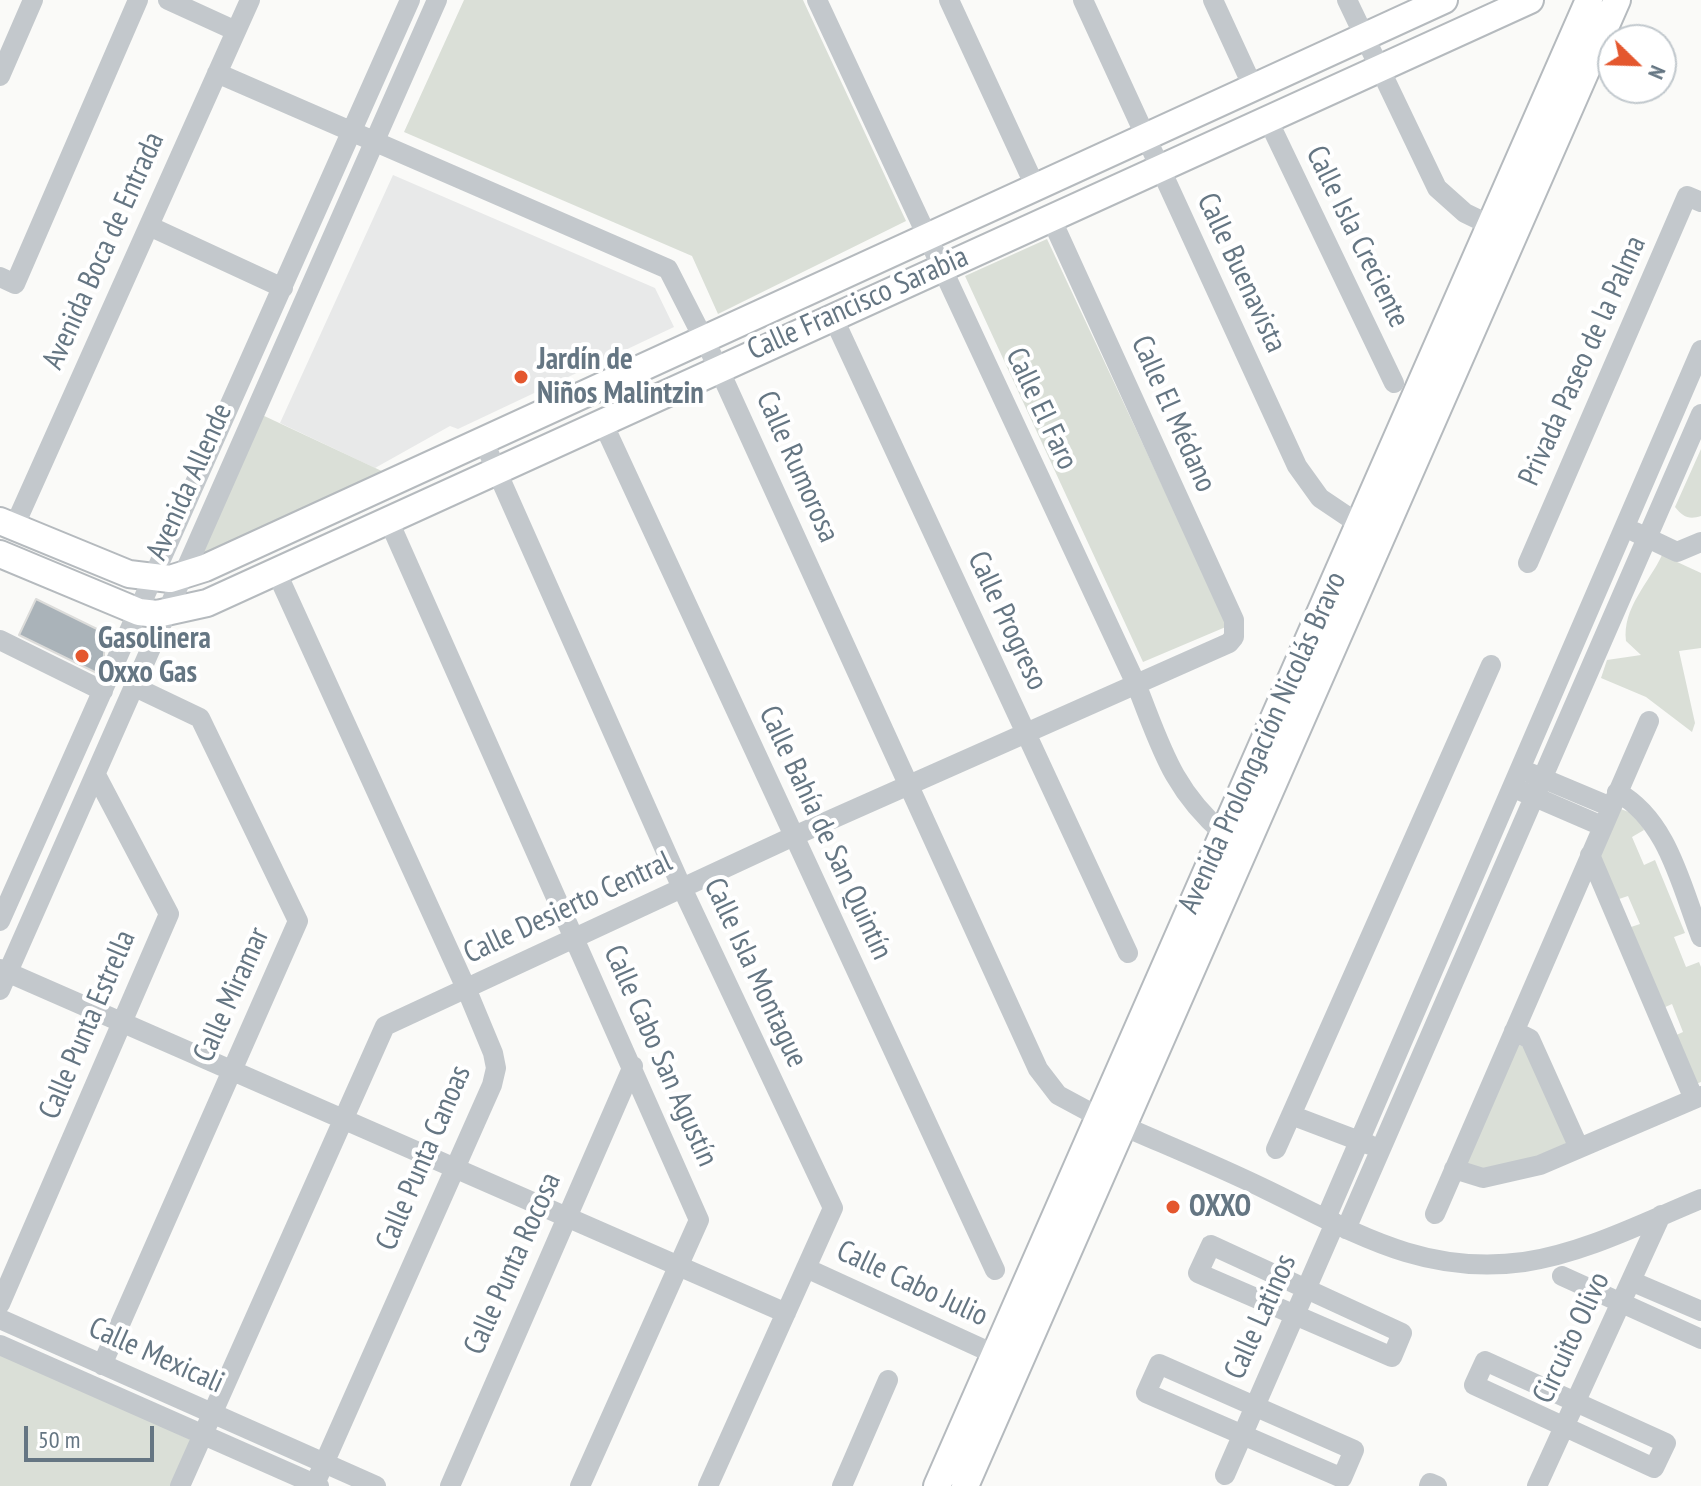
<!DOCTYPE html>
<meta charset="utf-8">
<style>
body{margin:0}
#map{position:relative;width:1701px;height:1486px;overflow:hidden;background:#fafaf8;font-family:"PT Sans Narrow",sans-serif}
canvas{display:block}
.north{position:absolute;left:1597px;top:24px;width:80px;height:80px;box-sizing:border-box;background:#fff;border:2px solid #c1c8cd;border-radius:50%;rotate:113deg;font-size:22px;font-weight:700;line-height:32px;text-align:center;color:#657683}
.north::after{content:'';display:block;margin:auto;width:28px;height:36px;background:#e4572e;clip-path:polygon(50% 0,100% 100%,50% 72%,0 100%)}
.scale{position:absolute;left:24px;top:1426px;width:130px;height:36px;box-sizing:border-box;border:4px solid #657683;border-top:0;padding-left:10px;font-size:24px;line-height:28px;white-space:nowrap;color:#657683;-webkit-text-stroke:6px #fff;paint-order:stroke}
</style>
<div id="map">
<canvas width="1701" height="1486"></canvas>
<div class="north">N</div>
<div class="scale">50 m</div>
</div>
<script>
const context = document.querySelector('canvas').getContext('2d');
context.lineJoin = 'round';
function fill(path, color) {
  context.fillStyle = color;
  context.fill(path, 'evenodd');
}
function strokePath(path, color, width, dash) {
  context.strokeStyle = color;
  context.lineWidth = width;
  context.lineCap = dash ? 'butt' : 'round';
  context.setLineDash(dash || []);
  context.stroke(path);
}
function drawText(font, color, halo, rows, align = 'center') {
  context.font = font + ' "PT Sans Narrow",sans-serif';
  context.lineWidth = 8;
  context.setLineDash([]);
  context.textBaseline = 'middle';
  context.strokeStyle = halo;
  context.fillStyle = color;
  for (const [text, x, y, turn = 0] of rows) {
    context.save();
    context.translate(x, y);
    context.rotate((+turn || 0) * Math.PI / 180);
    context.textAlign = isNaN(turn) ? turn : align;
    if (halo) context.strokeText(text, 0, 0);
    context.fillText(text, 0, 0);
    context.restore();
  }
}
fill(new Path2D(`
 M393,175L655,288L674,327L458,429L450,426L375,468L280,423Z`), '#e8e9e9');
fill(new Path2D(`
 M464,0H803L906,221L718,314L692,256L404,132Z
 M1047,239L1228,626L1143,662L965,276Z
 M260,414L386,473L192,560Z
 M1701,449V516C1689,520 1683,517 1675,507Z
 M1662,555L1701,573V648L1679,651L1695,723L1692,732L1646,697L1601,678L1607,660L1641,655L1626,641C1622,608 1649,583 1662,555Z
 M1618,808L1637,815L1644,830L1632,837L1644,865L1655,860L1685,933L1674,937L1686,967L1699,962L1701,967V1082L1691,1086L1672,1037L1683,1032L1672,1004L1661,1009L1628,928L1640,924L1628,896L1616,900L1597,856Z
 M1514,1042L1528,1049L1568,1142L1538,1160L1483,1175L1459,1165Z
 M0,1352L191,1440L171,1486H0Z`), '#dadfd7');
const building = new Path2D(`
 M36,599L105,633L103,676L19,635Z`);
fill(building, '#aab3b9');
strokePath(building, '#dcdcda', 2);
const major = new Path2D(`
 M0,521L129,574L170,579L205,568L1444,0
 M0,554L139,612L157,614L207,603L1530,0
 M937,1486L1589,0
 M965,1486L1617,0`);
strokePath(major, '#b5babe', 30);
strokePath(new Path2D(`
 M168,0L236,31
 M817,0L1136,684C1161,746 1171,788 1224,834
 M949,0L1035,186
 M1083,0L1297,466L1320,498L1369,531
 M1213,0L1253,87
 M1347,0L1437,188L1465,213L1492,226
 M217,73L668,269L718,367L1038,1069L1058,1095L1097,1116
 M0,76L33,0
 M1267,118L1394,383
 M149,226L283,288
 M0,277L15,284L138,0
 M832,315L1128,953
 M602,421L995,1270
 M483,440L682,888L833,1208L708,1486
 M388,519L699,1220L580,1486
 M14,527L250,0
 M1635,532L1677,552L1701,542
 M1528,563L1687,196L1701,202
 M276,571L466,988L493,1053L496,1068L492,1085L314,1486
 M0,640L103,691
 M1530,773L1611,807
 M1521,791L1602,826
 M1617,792C1668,820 1681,886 1701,937
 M1590,855L1694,1099
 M0,921L410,0
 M0,969L786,1313
 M0,990L437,0
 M1514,1031L1530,1039L1579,1148
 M1291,1115L1370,1145
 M1123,1126C1171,1147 1220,1167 1267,1190C1354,1232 1423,1276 1524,1262C1585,1253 1645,1222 1701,1199
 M1276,1149L1491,665
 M1454,1169L1483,1178L1540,1165L1701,1096
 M1435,1214L1649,721
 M1326,1218L1701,350
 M1346,1229L1701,414
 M1211,1245L1402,1333L1392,1357L1198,1273Z
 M806,1268L994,1354
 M1562,1276L1701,1339
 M1631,1281L1701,1311
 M0,1304L169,914L96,775
 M0,1319L376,1486
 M0,1345L319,1486
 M1485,1361L1666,1443L1654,1468L1474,1385Z
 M1159,1364L1354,1450L1342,1478L1146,1393Z
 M102,1365L298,921L200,718L135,687
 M1225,1475L1335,1223
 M180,1486L385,1026L794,836L1229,643L1234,637V620L1050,216
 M450,1486L633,1066
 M842,1486L888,1380
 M1429,1486L1430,1483L1437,1486
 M1537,1486L1661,1215`), '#c3c8cc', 20);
strokePath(major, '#fff', 26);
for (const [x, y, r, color] of [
 [521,377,8,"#e4572e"],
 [82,656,8,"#e4572e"],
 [1173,1207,8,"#e4572e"]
]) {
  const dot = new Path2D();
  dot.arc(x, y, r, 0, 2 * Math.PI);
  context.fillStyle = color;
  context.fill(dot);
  strokePath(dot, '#fff', 3);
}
drawText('30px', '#657683', '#fff', [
 ["Calle Isla Creciente",1357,237,64],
 ["Avenida Boca de Entrada",104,251,-66],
 ["Calle Buenavista",1241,273,65],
 ["Calle Francisco Sarabia",858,304,-24],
 ["Privada Paseo de la Palma",1583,361,-66],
 ["Calle El Faro",1041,409,65],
 ["Calle El Médano",1173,414,66],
 ["Calle Rumorosa",797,467,66],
 ["Avenida Allende",190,482,-66],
 ["Calle Progreso",1007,621,65],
 ["Avenida Prolongación Nicolás Bravo",1263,743,-66],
 ["Calle Bahía de San Quintín",825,833,65],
 ["Calle Desierto Central",568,908,-25],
 ["Calle Isla Montague",755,973,65],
 ["Calle Miramar",232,995,-66],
 ["Calle Punta Estrella",88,1025,-67],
 ["Calle Cabo San Agustín",660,1056,66],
 ["Calle Punta Canoas",424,1158,-67],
 ["Calle Punta Rocosa",513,1264,-66],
 ["Calle Cabo Julio",912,1284,25],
 ["Calle Latinos",1261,1317,-66],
 ["Circuito Olivo",1572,1338,-65],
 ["Calle Mexicali",156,1356,24]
]);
drawText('bold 30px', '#657683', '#fff', [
 ["Jardín de",537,360],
 ["Niños Malintzin",537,394],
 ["Gasolinera",98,639],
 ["Oxxo Gas",98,673],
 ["OXXO",1189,1207]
], 'left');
</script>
